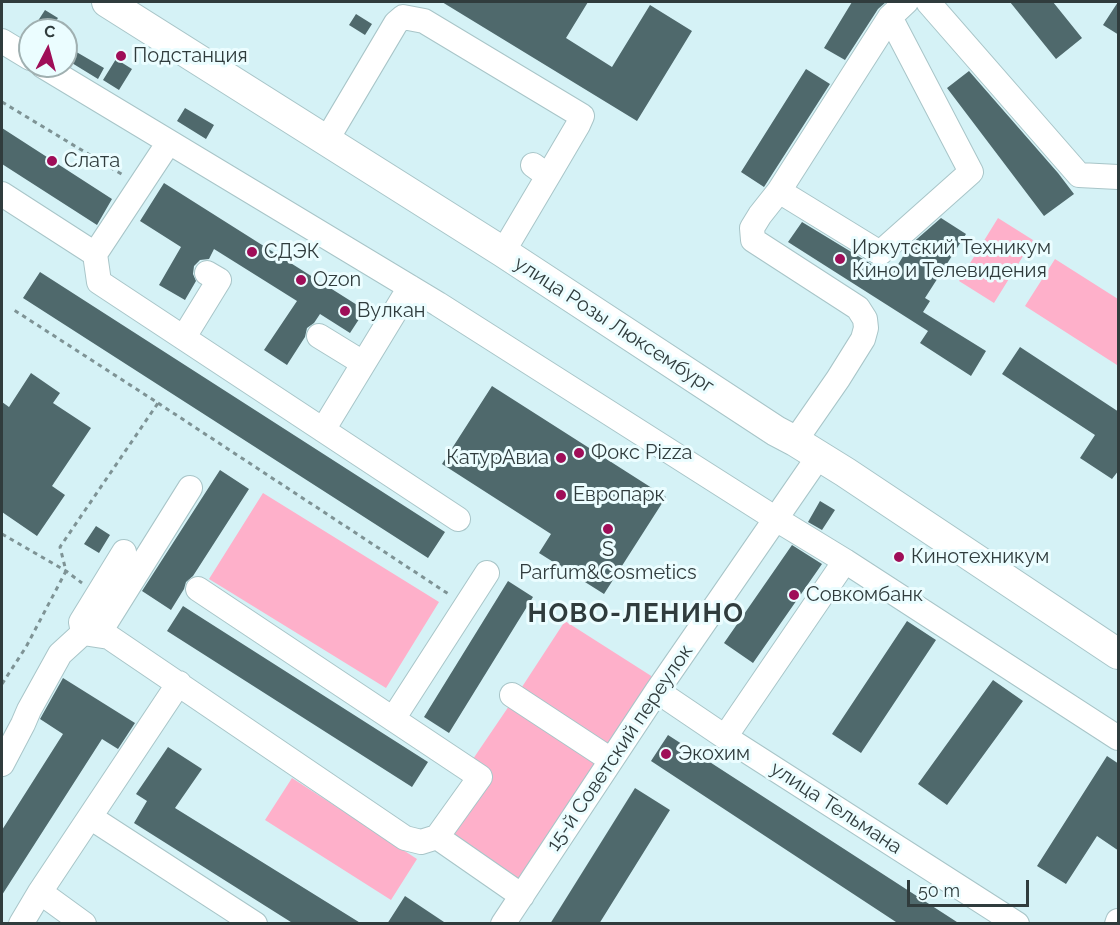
<!DOCTYPE html>
<meta charset="utf-8">
<style>
body{margin:0}
#map{position:relative;width:1120px;height:925px;overflow:hidden;background:#d5f2f6;font-family:Raleway,sans-serif}
canvas{display:block}
.frame{position:absolute;inset:0;border:3px solid #303c3d;pointer-events:none}
.north{position:absolute;left:18px;top:18px;width:60px;height:60px;box-sizing:border-box;background:#ebfdff;border:2px solid #a0b0b1;border-radius:50%;rotate:6deg;font-size:16px;font-weight:700;line-height:24px;text-align:center;color:#303c3d}
.north::after{content:'';display:block;margin:auto;width:21px;height:27px;background:#9f0e58;clip-path:polygon(50% 0,100% 100%,50% 72%,0 100%)}
.scale{position:absolute;left:907px;top:880px;width:122px;height:27px;box-sizing:border-box;border:3px solid #303c3d;border-top:0;padding-left:8px;font-size:18px;line-height:21px;white-space:nowrap;color:#303c3d;-webkit-text-stroke:4px #ebfdff;paint-order:stroke}
</style>
<div id="map">
<canvas width="1120" height="925"></canvas>
<div class="frame"></div>
<div class="north">С</div>
<div class="scale">50 m</div>
</div>
<script>
const context = document.querySelector('canvas').getContext('2d');
context.lineJoin = 'round';
function fill(path, color) {
  context.fillStyle = color;
  context.fill(path, 'evenodd');
}
function strokePath(path, color, width, dash) {
  context.strokeStyle = color;
  context.lineWidth = width;
  context.lineCap = dash ? 'butt' : 'round';
  context.setLineDash(dash || []);
  context.stroke(path);
}
function drawText(font, color, halo, rows, align = 'center') {
  context.font = font + ' Raleway,sans-serif';
  context.lineWidth = 6;
  context.setLineDash([]);
  context.textBaseline = 'middle';
  context.strokeStyle = halo;
  context.fillStyle = color;
  for (const [text, x, y, turn = 0] of rows) {
    context.save();
    context.translate(x, y);
    context.rotate((+turn || 0) * Math.PI / 180);
    context.textAlign = isNaN(turn) ? turn : align;
    if (halo) context.strokeText(text, 0, 0);
    context.fillText(text, 0, 0);
    context.restore();
  }
}
fill(new Path2D(`
 M998,218L1033,240L994,303L959,281Z
 M1055,259L1118,299V363L1117,365L1025,306Z
 M263,493L439,602L386,688L209,579Z
 M565,621L656,679L610,749L520,690Z
 M511,703L599,762L519,881L449,835L492,772L473,759Z
 M292,778L417,859L391,900L265,820Z`), '#feb0ca');
fill(new Path2D(`
 M442,2H588L566,38L612,67L650,5L692,31L637,121Z
 M852,2H886L878,9L845,60L824,48Z
 M1010,2H1053L1082,38L1056,59Z
 M1118,2H1119V35L1103,25Z
 M45,10L58,18L49,30H32Z
 M356,14L372,24L365,35L349,25Z
 M73,50L104,68L98,79L67,60Z
 M116,59L132,69L119,90L103,80Z
 M806,69L830,84L764,187L741,172Z
 M969,71L1058,173L1074,194L1044,216L947,88Z
 M185,108L214,125L206,139L177,121Z
 M2,128L112,199L97,225L2,164Z
 M164,183L365,310L350,333L320,314L314,323L307,328L305,337L287,365L264,350L297,301L214,249L209,259L200,260L194,266L193,274L196,281L185,300L159,285L181,247L140,221Z
 M941,218L966,234L925,298L930,301L923,312L986,351L971,376L920,343L928,331L788,242L802,222L891,276L910,245Z
 M40,272L445,532L428,558L23,298Z
 M1020,347L1119,412V470L1112,479L1080,458L1095,435L1002,374Z
 M31,373L60,393L53,403L91,428L52,486L65,495L37,536L2,512V402L9,407Z
 M492,386L666,497L604,594L539,553L551,534L442,464Z
 M220,470L249,489L193,576L186,582L184,589L171,610L142,591Z
 M820,501L835,510L822,530L808,522Z
 M96,526L110,535L99,553L84,544Z
 M792,545L822,564L753,663L724,643Z
 M508,581L533,597L449,733L424,717Z
 M183,606L428,762L412,787L167,631Z
 M907,621L936,640L861,753L832,734Z
 M63,678L135,723L118,749L102,739L2,895V830L63,734L40,719Z
 M993,680L1023,701L947,805L918,784Z
 M668,735L960,924H899L651,761Z
 M168,747L202,769L175,808L362,924H294L134,823L147,801L136,794Z
 M1107,756L1119,764V851L1097,836L1066,884L1037,866Z
 M635,788L670,810L599,924H550Z
 M405,896L447,924H387Z`), '#4f696c');
const minor = new Path2D(`
 M928,2L1079,175L1118,177
 M890,17L971,172L880,253L779,191L890,17L906,2
 M2,41L30,58
 M43,66L438,304L776,519L845,561L1118,738
 M326,141L396,23L403,17L424,21L582,116L578,125L548,176
 M169,142L95,254L99,282L458,519
 M779,191L760,215L752,228L753,240L858,308L865,319L866,328L863,339L838,379L795,441
 M2,194L95,254
 M503,252L548,176L533,165
 M319,336L363,363
 M184,337L219,280L207,273
 M323,430L410,287
 M198,589L480,777L437,837
 M83,633L81,622L124,552
 M98,635L190,488
 M657,691L725,737L1017,924
 M512,695L611,760
 M393,719L487,573
 M725,737L845,561
 M2,764L23,724L29,710L60,654L83,633L109,637L405,838L421,842L437,837L522,896
 M90,817L255,924
 M40,892L84,924
 M21,924L40,892L179,683
 M503,924L657,691L819,456
 M1117,924L1118,921`);
const major = new Path2D(`
 M107,2L503,252L776,431L795,441L845,472L1118,654`);
strokePath(minor, '#a8c5c8', 26);
strokePath(major, '#a8c5c8', 32);
strokePath(new Path2D(`
 M2,102L123,175
 M158,403L450,595
 M2,534L66,571L82,583
 M2,684L26,647L66,571L60,547L158,403L14,310`), '#7e9395', 3, [4.5, 4.5]);
strokePath(minor, '#fff', 24);
strokePath(major, '#fff', 30);
for (const [x, y, r, color] of [
 [121,56,6,"#9f0e58"],
 [52,161,6,"#9f0e58"],
 [252,252,6,"#9f0e58"],
 [840,259,6,"#9f0e58"],
 [301,280,6,"#9f0e58"],
 [345,311,6,"#9f0e58"],
 [579,453,6,"#9f0e58"],
 [561,458,6,"#9f0e58"],
 [561,495,6,"#9f0e58"],
 [608,529,6,"#9f0e58"],
 [899,557,6,"#9f0e58"],
 [794,595,6,"#9f0e58"],
 [666,754,6,"#9f0e58"]
]) {
  const dot = new Path2D();
  dot.arc(x, y, r, 0, 2 * Math.PI);
  context.fillStyle = color;
  context.fill(dot);
  strokePath(dot, '#ebfdff', 2);
}
drawText('20px', '#303c3d', '#ebfdff', [
 ["Подстанция",133,56],
 ["Слата",64,161],
 ["Иркутский Техникум",852,248],
 ["Кино и Телевидения",852,271],
 ["СДЭК",264,252],
 ["Ozon",313,280],
 ["Вулкан",357,311],
 ["Фокс Pizza",591,453],
 ["КатурАвиа",549,458,"right"],
 ["Европарк",573,495],
 ["S",608,550,"center"],
 ["Parfum&Cosmetics",608,573,"center"],
 ["Кинотехникум",911,557],
 ["Совкомбанк",806,595],
 ["Экохим",678,754]
], 'left');
drawText('20px', '#303c3d', '#ebfdff', [
 ["улица Розы Люксембург",614,325,33],
 ["15-й Советский переулок",620,748,-56],
 ["улица Тельмана",836,808,33]
]);
context.letterSpacing = '1.5px';
drawText('bold 26px', '#303c3d', '#ebfdff', [
 ["НОВО-ЛЕНИНО",636,614]
]);
context.letterSpacing = '0px';
</script>
